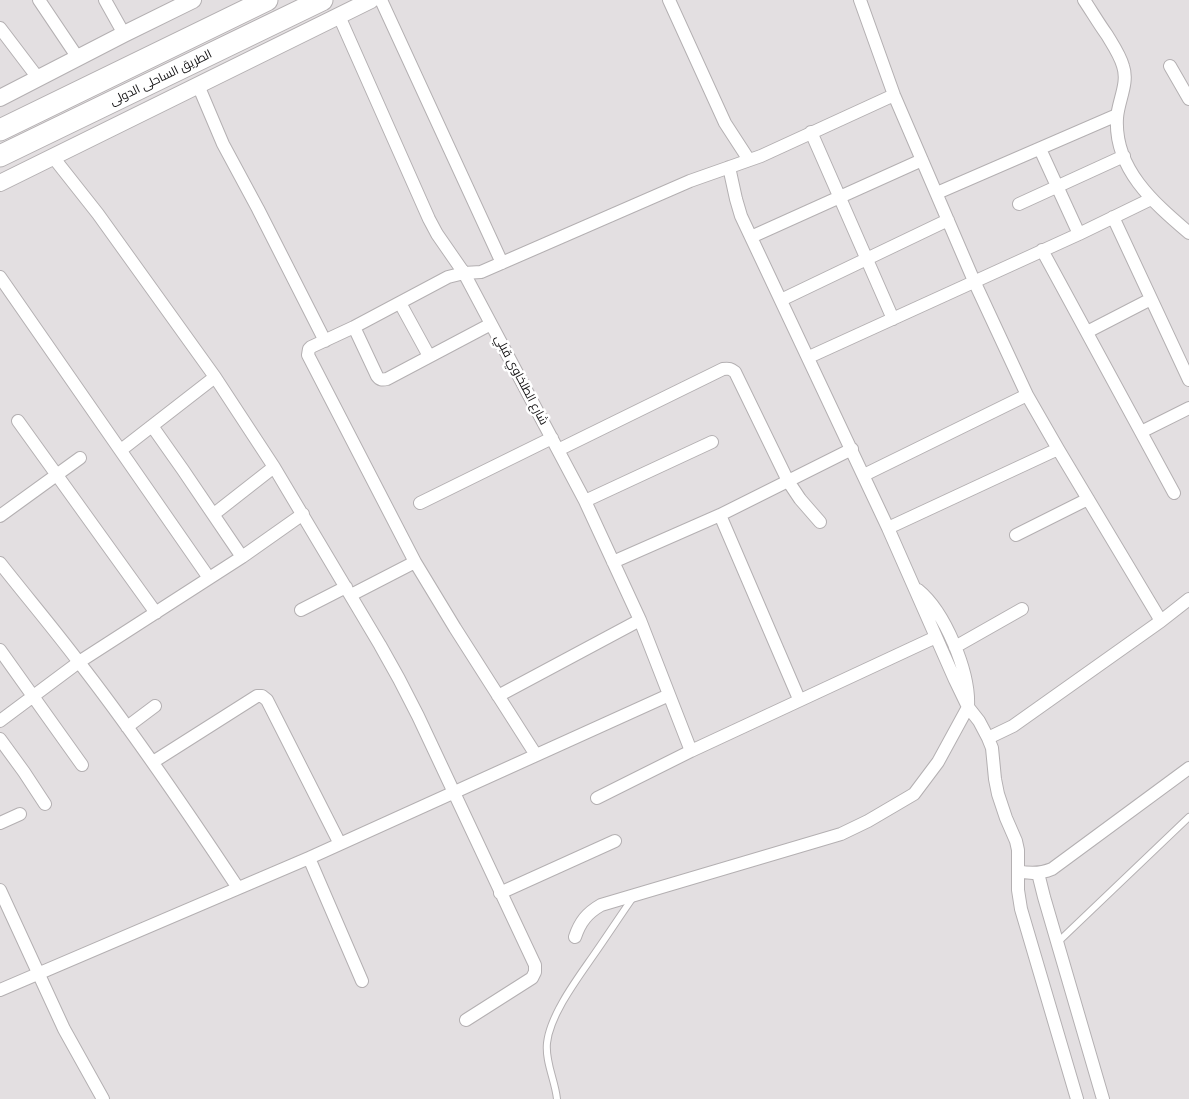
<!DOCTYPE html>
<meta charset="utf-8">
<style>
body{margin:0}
canvas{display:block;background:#e3dfe1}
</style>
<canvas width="1189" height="1099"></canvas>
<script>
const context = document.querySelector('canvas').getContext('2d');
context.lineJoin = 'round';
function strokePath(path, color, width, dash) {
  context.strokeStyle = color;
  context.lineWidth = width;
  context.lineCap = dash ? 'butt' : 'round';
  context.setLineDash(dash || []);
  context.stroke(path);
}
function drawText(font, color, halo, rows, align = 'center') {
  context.font = font + ' "Noto Serif",Cairo,serif';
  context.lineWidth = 5;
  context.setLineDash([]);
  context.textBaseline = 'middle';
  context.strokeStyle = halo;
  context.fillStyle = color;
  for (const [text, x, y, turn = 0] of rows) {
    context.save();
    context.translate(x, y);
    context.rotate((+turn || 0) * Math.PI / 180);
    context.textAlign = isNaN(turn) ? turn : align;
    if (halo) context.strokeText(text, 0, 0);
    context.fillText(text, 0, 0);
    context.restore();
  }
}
const service = new Path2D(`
 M1058,942L1189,817
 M557,1099C555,1080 545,1062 547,1043C550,1015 577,979 593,956C607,936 620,916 634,896`);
const minor = new Path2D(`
 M39,0L78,58
 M105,0L124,34
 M381,0L502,263
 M669,0L725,123L749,160
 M860,0L894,95L974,281L1027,395L1058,449L1161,621
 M1084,0C1092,12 1099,24 1107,35C1113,45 1120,55 1123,66C1129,83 1118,101 1117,118C1114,169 1154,203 1189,233
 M339,16L429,219L437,234L464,273L585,501L640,620L691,751
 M0,28L38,78
 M1170,66L1189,99
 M198,85L223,144L258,209L325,341
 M811,132L893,319
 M1040,149L1079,234
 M53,157L98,214L215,377L274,467L380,645L399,679L418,716L535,965V972L532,978L466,1020
 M729,167L736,199L741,216L888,528L955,680L968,707L979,721L988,738L992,748L995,779L998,794L1006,818L1016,841L1018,850V890L1021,909L1077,1099
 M937,193L1117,115
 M1019,204L1124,156
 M1113,217L1189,380
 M751,237L922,160
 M1042,250L1174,493
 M0,277L209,578
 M781,300L948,220
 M400,303L429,356
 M354,327L377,376C380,380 382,380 387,379L491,324
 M1087,332L1151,299
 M809,357L1079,234L1151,199
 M18,421L156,613
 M152,426L183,470L242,557
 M1141,432L1189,408
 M121,450L215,377
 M558,450L723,369C729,368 731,369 735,372L788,481L800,499L820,522
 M864,475L1027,395
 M585,501L712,442
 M420,503L552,438
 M214,514L274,467
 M720,515L799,699
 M0,516L80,458
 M888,528L1058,449
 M1016,535L1088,499
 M613,562L720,515L852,449
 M0,563C26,596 53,628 78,661C135,734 187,811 238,888
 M351,595L415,562
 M301,610L346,587
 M955,647L1022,609
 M0,650L82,765
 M498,696L640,620
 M0,721L79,662L242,557L303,514
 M127,727L155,706
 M988,738L1013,726L1161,621L1189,599
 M0,739L24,772L45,804
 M536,755L455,628L415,562L308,355L309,349L311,347L354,327L448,277L464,273L481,272L690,181L761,156L894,95
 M153,762L257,696H262L267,700L340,844
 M597,798L691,751L936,637
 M0,823L20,814
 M309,858L362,981
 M1018,871C1030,874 1040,874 1052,869L1189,768
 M1038,873L1044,897L1103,1099
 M0,890L64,1029L103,1099
 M500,893L615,841
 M575,937C580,922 587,913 601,905L841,834L868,821L914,794L938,762L968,707C970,672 945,612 918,590
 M0,990L309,858L669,695`);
const tertiary = new Path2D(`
 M0,98L124,34L193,0
 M0,183L371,0`);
const trunk = new Path2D(`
 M0,130L267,0
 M0,156L322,0`);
strokePath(service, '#b4b0b2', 8);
strokePath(minor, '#b4b0b2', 14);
strokePath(tertiary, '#b4b0b2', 18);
strokePath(trunk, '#b4b0b2', 23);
strokePath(service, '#fff', 6);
strokePath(minor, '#fff', 12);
strokePath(tertiary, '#fff', 16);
strokePath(trunk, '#fff', 21);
drawText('12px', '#100f10', '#fff', [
 ["الطريق الساحلى الدولى",161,78,-26],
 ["شارع الطلخاوي قبلي",521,380,62]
]);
</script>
